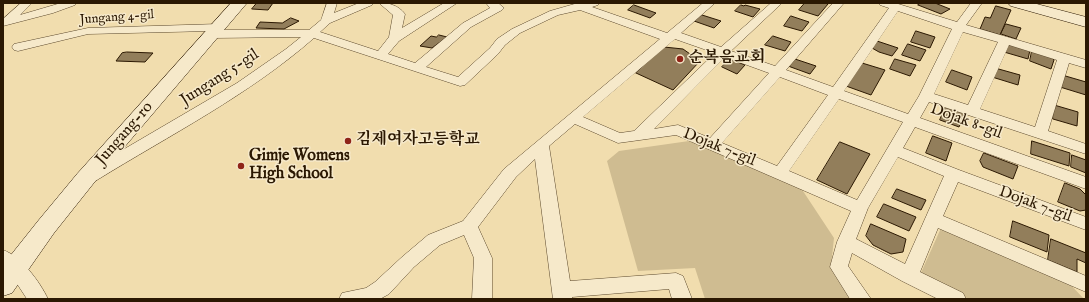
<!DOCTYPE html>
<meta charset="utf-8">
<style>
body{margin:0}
#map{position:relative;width:1089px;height:302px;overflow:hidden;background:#f1ddae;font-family:"IM FELL English",serif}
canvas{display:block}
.frame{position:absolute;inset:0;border:4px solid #2b1802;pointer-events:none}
</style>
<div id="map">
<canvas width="1089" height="302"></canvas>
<div class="frame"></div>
</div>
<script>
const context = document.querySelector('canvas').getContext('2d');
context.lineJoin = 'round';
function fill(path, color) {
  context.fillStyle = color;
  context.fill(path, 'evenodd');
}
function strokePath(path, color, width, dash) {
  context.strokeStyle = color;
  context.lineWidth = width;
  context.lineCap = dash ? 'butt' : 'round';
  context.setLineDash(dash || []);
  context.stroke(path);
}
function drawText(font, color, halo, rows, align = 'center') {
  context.font = font + ' "IM FELL English","Noto Serif KR",serif';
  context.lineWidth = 3;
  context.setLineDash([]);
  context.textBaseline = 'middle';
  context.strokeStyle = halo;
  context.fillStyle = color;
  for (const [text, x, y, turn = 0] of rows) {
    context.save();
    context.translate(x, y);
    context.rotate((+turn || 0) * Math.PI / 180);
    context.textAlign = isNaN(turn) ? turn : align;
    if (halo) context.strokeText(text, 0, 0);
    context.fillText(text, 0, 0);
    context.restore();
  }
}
fill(new Path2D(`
 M689,141L801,188L834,238L831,266L852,299H705L695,268L638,271L607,161L619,151Z
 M941,228L1068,282L1084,299H969L920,275Z`), '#cfbc91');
const building = new Path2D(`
 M257,3H273L268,10L252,9Z
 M805,3H824L828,4L818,16L799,10Z
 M921,3H935L950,9L941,14L918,5Z
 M634,5L656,13L650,18L628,10Z
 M741,5L744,6L745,5L760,9L753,17L735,11Z
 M996,6L1011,10L1000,35L980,29L985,17L990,18Z
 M702,15L721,21L714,28L694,21Z
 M791,16L809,22L802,31L784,26Z
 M291,18L299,21L284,29L256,28L260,22L282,23Z
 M1006,24L1021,28L1016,39L1001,34Z
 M916,31L935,37L930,48L911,42Z
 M439,35L447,37L432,48L420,46L431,36L436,37Z
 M773,36L791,42L785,51L765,45Z
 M877,41L898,48L892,56L879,52L872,48Z
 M908,44L926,50L920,61L902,55Z
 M1006,45H1012L1030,50L1028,59L1004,52Z
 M664,47L683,49L700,61L673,90L636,73Z
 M1032,51L1050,56L1054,60L1051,69L1030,61Z
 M127,52L153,53L145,62L116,61L122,53Z
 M730,59L745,65L737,74L722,67Z
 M795,59L816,66L810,74L788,66Z
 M895,59L916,65L910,76L890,69Z
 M862,63L885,70L871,95L846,86Z
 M995,68L1020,75L1018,85L992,77Z
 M952,70L972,77L967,90L946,82Z
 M1062,75L1086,82V95L1060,87Z
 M1054,105L1078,112L1077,126L1053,119Z
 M946,106L965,113L959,127L940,120Z
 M933,136L952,143L946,161L926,153Z
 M1032,141L1070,153L1069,166L1031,154Z
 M840,142L870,154L847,194L817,180Z
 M984,153L1018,166L1013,179L983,167L980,161Z
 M1072,155L1086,160V173L1071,167Z
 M1065,183L1080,189L1086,195V210L1080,211L1058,202Z
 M897,189L926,200L921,210L892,198Z
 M884,204L916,217L909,231L877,217Z
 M1013,221L1049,235L1047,252L1010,237Z
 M871,224L906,239L903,252L891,254L873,245L866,236Z
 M1051,239L1086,253V263L1077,259V272L1048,260Z`);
fill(building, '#927e5b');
strokePath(building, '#2b1802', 1);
const street = new Path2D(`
 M21,3H32L20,15L61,3H76L75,5L53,13L3,26V19Z
 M327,3H337L334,13L359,3H373L372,5L330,23L320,32L378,51L389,37L393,15L379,3C389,3 398,5 405,14L402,28L444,3H457L399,41L388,54L415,63L463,23L490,8L486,3H498L504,8L502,10L471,27L426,67L458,77L490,48L497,39L512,29L550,11L578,3H599L598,5L592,7L667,33L703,3H715L681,33L721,47L771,3H782L731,51L775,66L833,3H844L786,70L833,87L889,8L880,5L879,3H895L957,22L971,3H982L966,25L1086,60V68L1069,63L1048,131L1086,144V154L929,102L920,118L1086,177V189L915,127L903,148L959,170L1086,217V230L958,182L943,216L1086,276V292L938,228L920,272L963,293L966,299H938L902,281L852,253L848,266L871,299H850L830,267L837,242L851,211L676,135L618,143L575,124L549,146L570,281L676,273L683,276L692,299H672L669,289L572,297L573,299H553L535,159L516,177L478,227L492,258V299H472L474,258L464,235L440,245L414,267L389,294L380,299H339L342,293L366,288L375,282L402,257L428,235L463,221L504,169L660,39L580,10L558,15L520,33L505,45L498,54L465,85L460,86L314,38C249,95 170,135 97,180L91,181L85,180L83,176L85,172L237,83L286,49L301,37L211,38L207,36L205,34L210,31L88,34L18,51L14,50L12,47L14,44L88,28L219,24L223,25L225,27L219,30H309L321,20ZM898,11L952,29L919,96L908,114L844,91ZM963,32L998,42L968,105L934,94ZM675,39L715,53L634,131L620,133L583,117ZM1009,45L1057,60L1035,127L980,109ZM725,57L769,73L710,138L678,125L654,129ZM780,77L828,95L777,166L722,143ZM839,99L903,122L857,200L789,171ZM898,157L944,176L905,264L856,239L868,208Z
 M3,250C21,256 40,282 48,299H27L10,273L3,268Z`);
const secondary = new Path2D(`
 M231,3H247L93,184L54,233L12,293L3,296V265L38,221L77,174Z
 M1008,3H1033L1086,17V27L1011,6Z`);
strokePath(street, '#5c492d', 1);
strokePath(secondary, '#2b1802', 1);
fill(street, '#f6e9ca');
fill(secondary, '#f6e9ca');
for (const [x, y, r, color] of [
 [680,59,4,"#8f2418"],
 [348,141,4,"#8f2418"],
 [241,166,4,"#8f2418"]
]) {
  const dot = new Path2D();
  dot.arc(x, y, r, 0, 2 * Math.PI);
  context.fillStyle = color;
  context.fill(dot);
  strokePath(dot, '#f6e9ca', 1.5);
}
drawText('13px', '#2b1802', '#f6e9ca', [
 ["Jungang 4-gil",117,18,-4]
]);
drawText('bold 16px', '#2b1802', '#f6e9ca', [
 ["순복음교회",688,59],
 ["김제여자고등학교",356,141],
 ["Gimje Womens",249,157],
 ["High School",249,175]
], 'left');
drawText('16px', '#2b1802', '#f6e9ca', [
 ["Jungang 5-gil",220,78,-33],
 ["Dojak 8-gil",966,122,20],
 ["Jungang-ro",125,134,-49],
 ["Dojak 7-gil",719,148,22],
 ["Dojak 7-gil",1035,205,20]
]);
</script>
